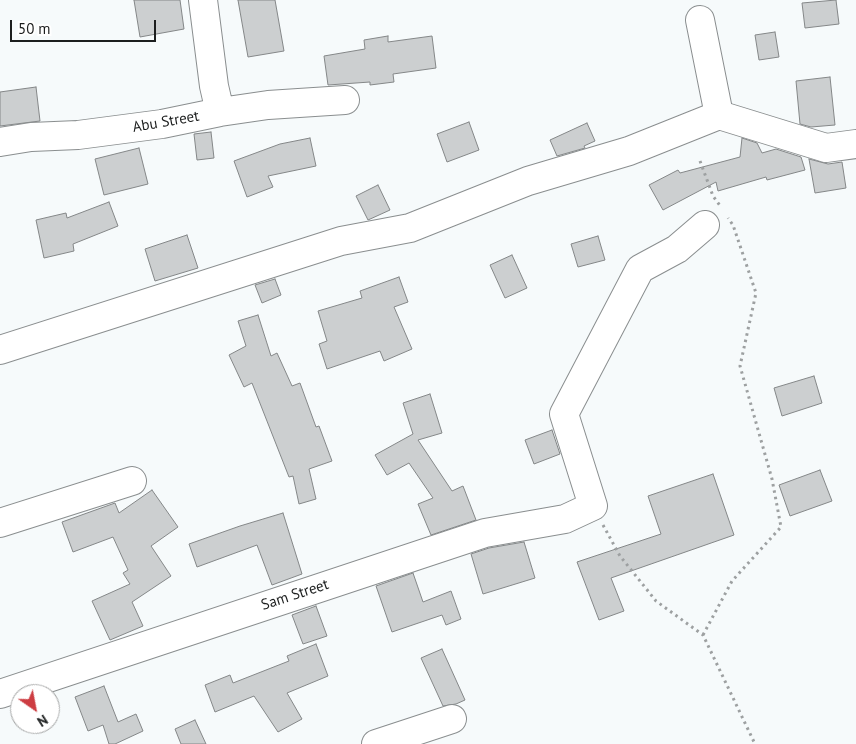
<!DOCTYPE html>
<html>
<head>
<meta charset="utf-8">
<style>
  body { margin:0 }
  #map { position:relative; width:856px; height:744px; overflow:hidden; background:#f6fafb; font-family:"PT Sans",sans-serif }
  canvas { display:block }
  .north { position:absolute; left:10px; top:684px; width:50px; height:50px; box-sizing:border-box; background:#fff; border:1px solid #a4a5a5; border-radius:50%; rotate:147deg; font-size:14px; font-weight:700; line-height:20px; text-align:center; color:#1c1e1e }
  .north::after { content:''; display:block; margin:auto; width:18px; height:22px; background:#cd3d42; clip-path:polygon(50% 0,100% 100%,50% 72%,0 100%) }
  .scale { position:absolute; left:10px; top:20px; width:146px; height:22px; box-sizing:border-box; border:2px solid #1c1e1e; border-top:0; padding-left:6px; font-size:15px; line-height:18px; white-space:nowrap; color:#1c1e1e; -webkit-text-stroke:4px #fff; paint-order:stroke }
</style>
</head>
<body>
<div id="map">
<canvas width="856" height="744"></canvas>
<div class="north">N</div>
<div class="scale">50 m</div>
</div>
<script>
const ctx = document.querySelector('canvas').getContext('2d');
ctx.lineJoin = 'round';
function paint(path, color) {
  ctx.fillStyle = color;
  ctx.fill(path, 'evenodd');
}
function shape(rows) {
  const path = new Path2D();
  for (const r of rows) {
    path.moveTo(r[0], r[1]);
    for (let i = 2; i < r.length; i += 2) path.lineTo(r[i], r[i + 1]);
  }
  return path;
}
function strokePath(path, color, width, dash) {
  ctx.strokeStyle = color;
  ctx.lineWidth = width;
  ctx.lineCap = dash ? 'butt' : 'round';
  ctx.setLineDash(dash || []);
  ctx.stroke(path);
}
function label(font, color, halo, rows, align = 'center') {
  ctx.font = font + ' "PT Sans",sans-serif';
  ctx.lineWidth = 4;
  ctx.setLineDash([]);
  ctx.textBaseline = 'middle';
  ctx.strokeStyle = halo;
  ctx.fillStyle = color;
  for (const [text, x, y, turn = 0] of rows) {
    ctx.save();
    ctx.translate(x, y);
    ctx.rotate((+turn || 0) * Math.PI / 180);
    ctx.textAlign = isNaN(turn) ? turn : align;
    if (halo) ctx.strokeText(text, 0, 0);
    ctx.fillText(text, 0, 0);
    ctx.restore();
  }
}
const building = shape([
  [134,0,180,0,184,29,140,37,134,0],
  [238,0,275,0,284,51,248,57,238,0],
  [836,0,839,24,805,28,802,3,836,0],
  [775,32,779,57,759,60,755,35,775,32],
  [388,36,388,42,432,36,436,68,393,74,394,82,370,85,370,82,328,85,324,56,365,49,364,40,388,36],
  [830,77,835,125,811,127,800,124,796,81,830,77],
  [36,87,40,121,0,126,0,92,36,87],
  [469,122,479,150,447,162,437,134,469,122],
  [587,123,595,141,584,146,585,148,557,156,550,140,587,123],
  [211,132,214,158,197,160,194,134,211,132],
  [310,138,316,166,268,176,273,187,247,197,234,161,280,144,310,138],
  [742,138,757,143,762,153,776,149,801,157,805,170,767,180,766,177,718,191,716,182,663,210,649,185,678,170,680,173,740,157,742,138],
  [139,148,148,184,104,195,95,159,139,148],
  [809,159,828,164,842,162,846,188,815,193,809,159],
  [378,185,390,210,368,220,356,196,378,185],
  [109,202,118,226,73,244,74,251,44,258,36,220,66,213,67,218,109,202],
  [187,235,198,268,155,281,145,249,187,235],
  [598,236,605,260,578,267,571,244,598,236],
  [512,255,527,288,505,298,490,265,512,255],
  [399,277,408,302,394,307,412,349,384,361,380,351,327,369,319,344,327,341,318,311,362,298,360,291,399,277],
  [275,279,281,295,262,303,255,285,275,279],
  [258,315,271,356,277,353,292,386,300,383,316,427,319,426,332,461,309,469,316,499,299,504,293,476,289,477,252,383,244,387,229,355,246,346,238,321,258,315],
  [814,376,822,403,782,416,774,388,814,376],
  [430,394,442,433,418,440,452,491,463,486,476,520,431,535,418,504,433,498,409,463,387,475,375,455,413,434,403,403,430,394],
  [552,430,560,454,534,464,525,440,552,430],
  [820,470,832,501,790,516,779,485,820,470],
  [713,474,734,535,611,578,624,611,599,620,577,562,661,534,648,496,713,474],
  [152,490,178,527,151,546,171,576,132,602,143,626,110,640,92,601,130,584,123,573,128,570,113,537,73,552,62,522,115,503,119,513,152,490],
  [283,513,302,574,272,585,257,545,197,567,189,544,240,526,283,513],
  [524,542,535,578,483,594,471,554,489,548,524,542],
  [413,573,423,602,451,591,461,619,446,625,442,615,392,632,376,586,413,573],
  [316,606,327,636,303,644,292,615,316,606],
  [316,644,328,676,287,693,302,719,278,732,254,696,215,712,205,685,230,675,233,683,289,661,287,656,316,644],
  [442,649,465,700,456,704,443,706,421,658,442,649],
  [104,686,118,722,136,714,143,731,115,744,109,744,103,725,88,731,75,697,104,686],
  [195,720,206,744,181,744,175,729,195,720]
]);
paint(building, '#cccfd0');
strokePath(building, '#848788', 1);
const minor = shape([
  [700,20,719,115,826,148,856,144],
  [220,112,268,105,345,100],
  [0,142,31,137,78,135,162,124,220,112,214,86,203,0],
  [0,350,341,241,410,228,528,181,629,151,719,115],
  [0,523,132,481],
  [0,694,485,533,565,519,593,506,564,414,640,269,677,249,705,225],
  [376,744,452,719]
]);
strokePath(minor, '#8a8e8f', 30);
strokePath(shape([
  [700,161,713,196,721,207],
  [603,525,620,556,656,601,703,635,755,744],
  [703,635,732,581,781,527,772,479,740,366,756,293,733,225,728,218]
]), '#9da0a1', 3, [2.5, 4]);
strokePath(minor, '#fff', 28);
label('15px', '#1c1e1e', '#fff', [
  ["Abu Street",166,122,-10],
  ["Sam Street",295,595,-18]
]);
</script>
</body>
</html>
